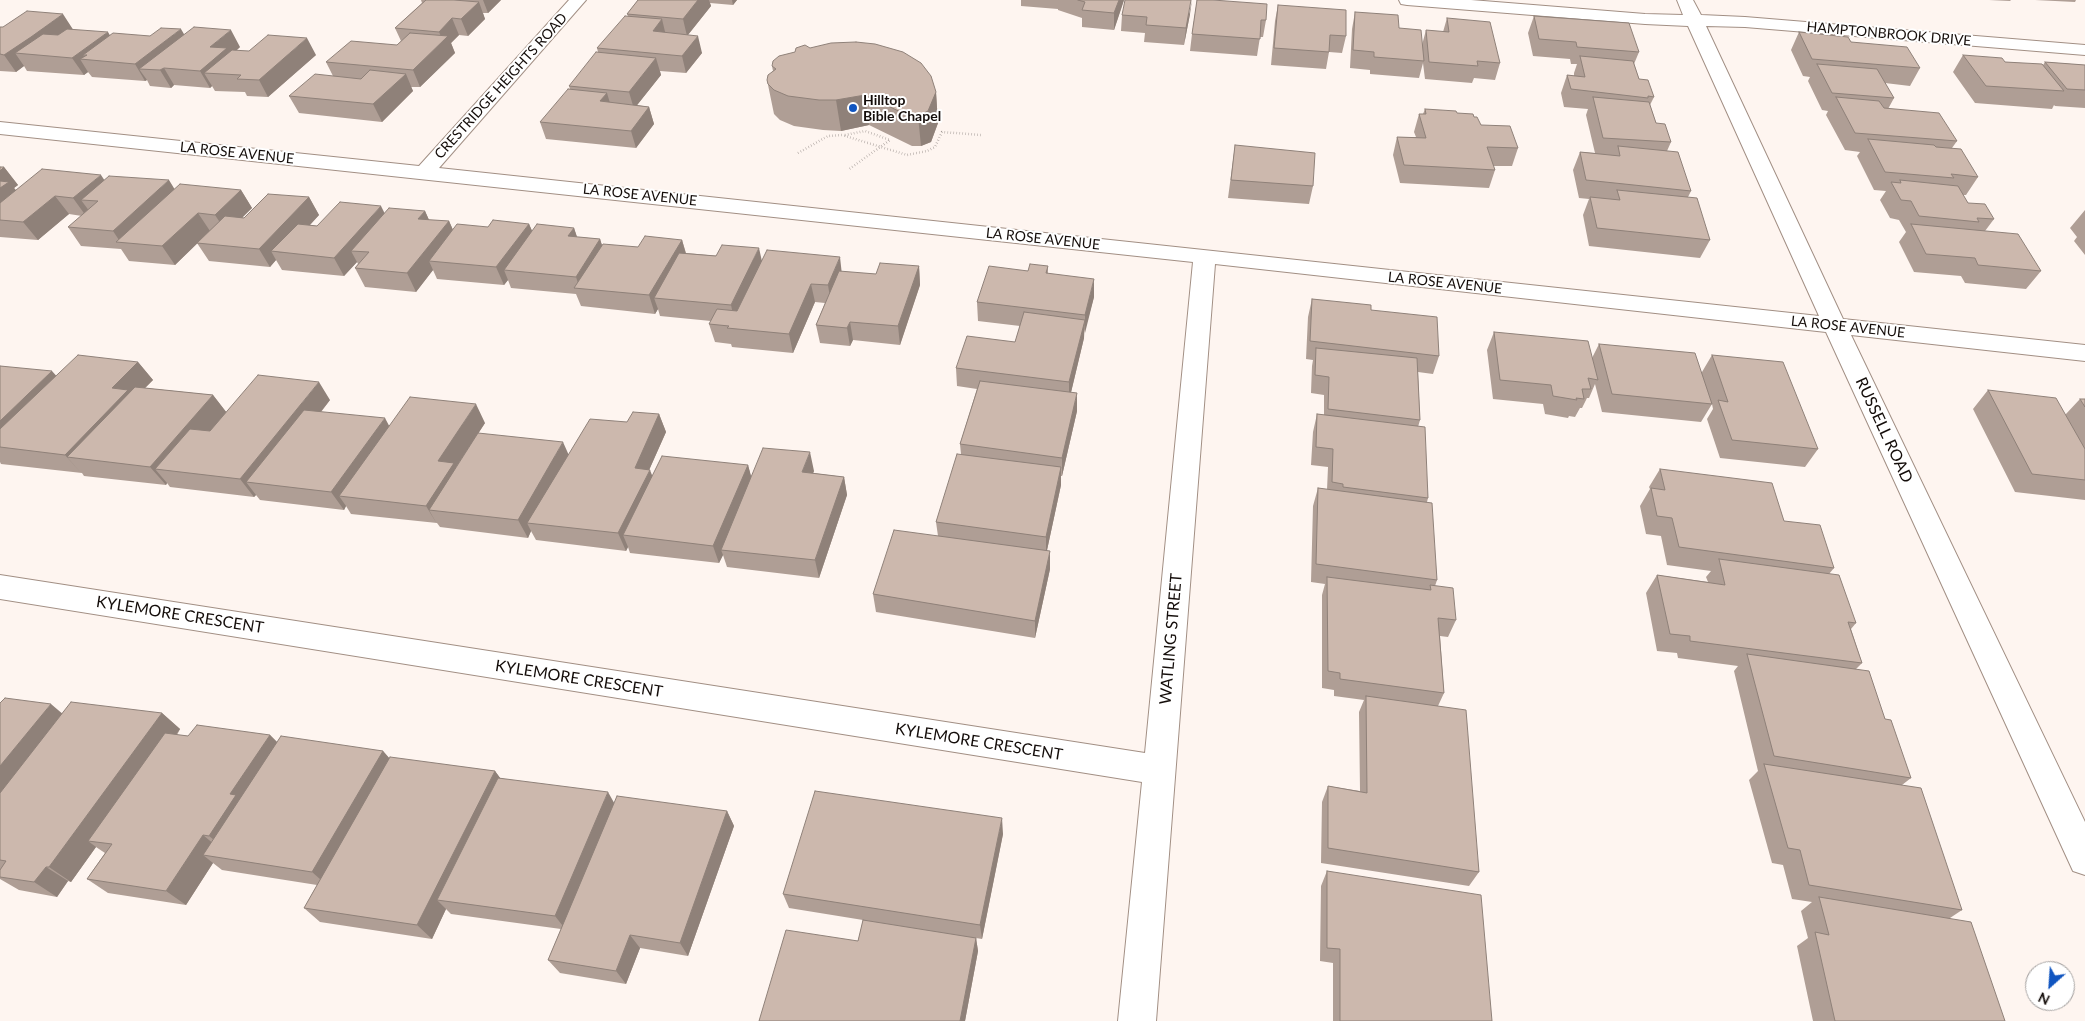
<!DOCTYPE html>
<html>
<head>
<meta charset="utf-8">
<style>
  body { margin:0 }
  #map { position:relative; width:2085px; height:1021px; overflow:hidden; background:#fef5f0; font-family:Lato,sans-serif }
  canvas { display:block }
  .north { position:absolute; left:2025px; top:961px; width:50px; height:50px; box-sizing:border-box; background:#fff; border:1px solid #a19e9d; border-radius:50%; rotate:206deg; font-size:14px; font-weight:700; line-height:20px; text-align:center; color:#140d0a }
  .north::after { content:''; display:block; margin:auto; width:18px; height:22px; background:#1055c0; clip-path:polygon(50% 0,100% 100%,50% 72%,0 100%) }
</style>
</head>
<body>
<div id="map">
<canvas width="2085" height="1021"></canvas>
<div class="north">N</div>
</div>
<script>
const ctx = document.querySelector('canvas').getContext('2d');
ctx.lineJoin = 'round';
function shape(rows) {
  const path = new Path2D();
  for (const r of rows) {
    path.moveTo(r[0], r[1]);
    for (let i = 2; i < r.length; i += 2) path.lineTo(r[i], r[i + 1]);
  }
  return path;
}
function strokePath(path, color, width, dash) {
  ctx.strokeStyle = color;
  ctx.lineWidth = width;
  ctx.lineCap = dash ? 'butt' : 'round';
  ctx.setLineDash(dash || []);
  ctx.stroke(path);
}
function paint(path, color) {
  ctx.fillStyle = color;
  ctx.fill(path, 'evenodd');
}
function label(font, color, halo, rows, align = 'center') {
  ctx.font = font + ' Lato,sans-serif';
  ctx.lineWidth = 4;
  ctx.setLineDash([]);
  ctx.textBaseline = 'middle';
  ctx.strokeStyle = halo;
  ctx.fillStyle = color;
  for (const [text, x, y, turn = 0] of rows) {
    ctx.save();
    ctx.translate(x, y);
    ctx.rotate((+turn || 0) * Math.PI / 180);
    ctx.textAlign = isNaN(turn) ? turn : align;
    if (halo) ctx.strokeText(text, 0, 0);
    ctx.fillText(text, 0, 0);
    ctx.restore();
  }
}
const minor = shape([
  [569,0,586,0,439,168,1819,316,1688,26,1645,24,1407,5,1401,4,1399,0,1471,0,1645,14,1683,15,1677,0,1693,0,1701,15,1745,17,2085,45,2085,55,1745,27,1706,26,1843,319,2085,345,2085,361,1851,335,2085,822,2085,875,2073,871,1826,332,1215,264,1156,1021,1118,1021,1142,782,0,599,0,575,1145,753,1193,262,0,134,0,122,419,166,569,0]
]);
strokePath(minor, '#a28f84', 2);
strokePath(shape([
  [845,135,865,131,890,140,848,170],
  [798,153,828,136,842,135,907,155,927,151,935,147,942,132,982,135]
]), '#9e9692', 2.5, [0.5, 2.5]);
paint(minor, '#fff');
paint(shape([
  [421,0,501,0,488,13,483,13,485,19,468,36,459,35,451,43,455,53,420,87,411,87,413,91,382,122,299,113,289,96,333,76,326,62,397,45,401,41,395,28,422,3],
  [638,0,737,0,733,5,710,3,711,6,688,35,702,53,686,73,660,71,661,75,637,105,649,107,654,124,636,148,546,139,540,122,570,89,569,86,598,52,597,48,628,16,627,14],
  [1021,0,1124,0,1114,30,1082,27,1082,18,1058,10,1058,9,1021,6],
  [1197,0,1266,20,1263,37,1260,37,1257,56,1190,51,1192,34],
  [1989,0,2011,0,2010,1],
  [2035,0,2076,0,2075,2],
  [1278,5,1346,36,1342,53,1329,52,1326,69,1271,65,1275,21],
  [1355,12,1399,28,1422,45,1426,30,1443,32,1447,18,1500,63,1495,80,1474,78,1472,83,1425,79,1423,63,1419,78,1370,74,1370,70,1350,68,1352,29],
  [1190,14,1184,45,1144,42,1145,33,1121,31,1122,15],
  [1534,16,1639,52,1634,64,1639,79,1654,97,1650,105,1656,123,1671,142,1667,151,1691,191,1688,197,1710,240,1700,258,1589,246,1583,215,1589,199,1579,198,1573,170,1580,152,1595,153,1586,115,1588,109,1564,107,1561,93,1567,75,1574,76,1574,73,1577,64,1571,64,1570,59,1533,56,1528,33],
  [0,27,73,30,110,36,150,36,184,35,240,47,236,51,316,55,268,97,247,96,245,92,215,91,212,86,210,88,174,85,171,88,150,86,147,80,145,81,92,77,88,72,84,75,27,71,24,66,16,72,0,71],
  [1799,32,1851,42,1920,68,1910,86,1885,83,1894,98,1888,109,1957,141,1952,148,1978,177,1966,195,1963,195,1968,203,1994,219,1985,231,2041,271,2026,289,1965,283,1961,276,1914,272,1899,242,1906,232,1899,220,1890,218,1880,200,1886,191,1874,190,1857,156,1860,152,1845,150,1826,115,1828,111,1822,110,1808,81,1810,77,1803,76,1791,50],
  [810,48,936,92,938,123,931,142,921,146,912,146,869,125,841,131,823,130,794,126,780,120,774,114,767,80,773,71,772,66],
  [1963,55,2005,62,2043,65,2045,62,2085,65,2085,108,2055,106,2054,105,2052,109,1975,103,1953,72],
  [1425,109,1457,113,1474,117,1481,125,1518,148,1512,166,1493,166,1495,170,1489,188,1400,183,1393,155,1397,137,1416,137,1414,132,1419,114,1423,114],
  [1235,145,1313,186,1309,204,1228,198],
  [0,167,4,167,18,185,14,188,16,190,104,180,175,189,241,190,252,208,242,217,244,218,309,197,319,215,310,225,317,226,385,213,425,211,429,220,449,221,453,230,529,224,532,231,574,228,577,237,600,239,602,246,638,247,682,240,686,253,762,260,842,272,876,274,919,266,920,285,900,345,853,340,850,346,820,343,816,325,825,303,815,302,793,353,732,347,731,344,715,342,709,324,711,321,660,316,658,309,655,314,581,306,576,294,511,288,508,280,504,285,437,279,433,270,416,292,365,287,355,268,358,264,357,262,344,276,282,270,276,260,270,267,209,261,197,243,210,231,175,265,129,261,121,249,81,246,68,227,82,216,69,214,38,240,0,237],
  [2085,210,2085,255,2074,241,2077,237,2070,228],
  [1048,266,1048,274,1094,297,1084,333,1084,338,1071,392,1077,411,1062,476,1061,476,1061,485,1047,550,1050,569,1035,638,876,612,873,594,938,536,936,522,961,454,960,444,977,389,957,386,956,368,1015,342,1020,326,978,321,977,302,1028,271],
  [1312,299,1371,310,1439,356,1433,374,1418,372,1420,420,1418,427,1428,498,1427,502,1437,580,1435,586,1456,620,1448,637,1440,636,1444,693,1438,706,1479,872,1469,886,1321,863,1322,802,1328,786,1360,791,1359,712,1364,700,1334,696,1334,690,1322,688,1322,595,1325,584,1311,582,1313,506,1318,488,1327,490,1328,467,1311,465,1313,432,1317,414,1324,415,1324,395,1311,393,1312,366,1313,360,1306,359,1308,317],
  [1494,332,1592,358,1599,344,1702,372,1712,355,1818,449,1805,467,1720,458,1707,419,1713,409,1712,404,1701,422,1602,412,1595,384,1589,398,1587,398,1582,408,1580,408,1575,417,1569,416,1568,418,1545,414,1543,404,1493,399,1487,350],
  [138,362,153,380,145,388,213,395,226,412,330,400,321,412,389,426,485,423,456,468,568,455,627,422,659,414,666,432,649,470,652,476,748,465,751,477,814,471,813,473,844,477,847,495,819,578,727,567,723,555,719,563,630,553,628,547,626,551,536,540,531,531,528,538,440,527,437,523,351,514,346,506,344,510,260,500,256,495,254,497,170,487,167,483,166,485,84,476,82,473,1,464,0,462,0,366,56,376],
  [1988,390,2065,415,2080,399,2085,399,2085,500,2015,492,1973,409],
  [1660,469,1784,521,1834,568,1829,574,1856,623,1851,629,1862,663,1856,669,1885,719,1911,778,1902,785,1962,910,1950,918,2005,1021,1813,1021,1797,946,1808,938,1801,911,1812,902,1792,899,1783,865,1772,863,1749,780,1758,771,1734,671,1738,666,1678,658,1677,653,1657,651,1646,593,1657,575,1708,582,1706,577,1711,571,1667,565,1661,536,1646,534,1640,506,1650,489,1649,487],
  [0,703,62,713,162,713,180,729,177,735,188,736,270,735,277,742,383,751,389,758,495,771,500,778,614,803,727,811,734,826,688,956,640,948,626,984,560,973,548,960,561,929,451,914,446,909,432,939,320,922,304,908,317,885,222,870,213,863,186,905,108,893,87,879,105,853,96,847,71,882,68,881,57,897,19,890,0,879],
  [1003,834,982,939,976,938,978,951,965,1021,759,1021,858,941,863,920,789,908,783,894],
  [1327,871,1492,1021,1333,1021,1333,963,1320,961,1321,886]
]), '#af9e95');
paint(shape([
  [483,0,501,0,488,13],
  [698,0,709,0,711,6,687,36,683,19],
  [732,0,737,0,733,5],
  [1119,0,1124,0,1114,30,1114,13],
  [1192,0,1190,14,1184,45,1186,28],
  [479,2,485,19,468,36,461,19],
  [63,14,74,31,15,53,24,66,16,72,4,55],
  [452,18,459,35,451,43,455,53,420,87,413,70,443,41,439,32],
  [662,19,666,36,653,31],
  [181,29,191,46,139,69,147,80,145,81,135,64],
  [231,30,240,47,231,55,204,73,212,86,210,88,200,71,210,47],
  [108,32,118,49,87,55,83,55,87,60,80,59,88,72,84,75,72,58],
  [698,36,702,53,686,73,682,56],
  [307,38,316,55,268,97,259,80],
  [656,58,661,75,634,109,629,92],
  [164,68,174,85,171,88,160,70],
  [406,74,413,91,382,122,373,104],
  [936,92,938,123,931,142,921,146,918,116],
  [607,93,612,110,600,101],
  [865,95,869,125,841,131,836,100],
  [649,107,654,124,636,148,631,131],
  [4,167,18,185,14,188,23,200,0,217,0,171],
  [101,175,113,193,81,200,90,212,86,216,73,198],
  [169,180,180,198,121,243,113,231],
  [241,190,252,208,227,233,215,215],
  [55,196,69,214,38,240,23,222],
  [309,197,319,215,284,253,271,251,276,260,270,267,259,249],
  [381,206,390,224,351,251,357,262,344,276,334,258],
  [425,211,433,229,418,219],
  [198,213,210,231,175,265,162,246],
  [449,221,457,239,429,261,433,270,416,292,407,273],
  [529,224,537,242,504,270,508,280,504,285,496,267],
  [574,228,580,246,568,236],
  [600,239,606,257,580,289,576,277],
  [682,240,687,258,654,298,658,309,655,314,649,295],
  [759,248,763,266,735,323,731,305],
  [840,257,842,275,831,304,828,285],
  [919,266,920,285,900,345,898,326],
  [1094,279,1094,297,1085,333,1085,315],
  [811,284,815,302,793,353,789,334],
  [1085,320,1084,338,1069,401,1069,382],
  [850,322,853,340,850,346,847,328],
  [138,362,153,380,135,398,67,457,81,473,65,455,112,388],
  [52,371,68,389,0,447,0,421],
  [319,382,330,400,264,484,246,482,256,495,254,497,240,479],
  [1077,393,1077,411,1062,476,1062,458],
  [213,395,227,413,177,471,155,469,167,483,166,485,150,467],
  [476,404,485,423,456,467,464,481,429,510,437,524,426,506,438,461],
  [659,414,666,432,642,486,650,470,657,488,623,535,628,547,626,551,618,533,635,468],
  [385,418,395,437,339,496,346,506,344,510,331,492],
  [563,442,571,460,527,523,531,531,528,538,518,520],
  [810,452,814,471,806,490,802,472],
  [748,465,753,483,721,550,723,555,719,563,713,546],
  [1061,467,1061,485,1046,555,1046,537],
  [844,477,847,495,819,578,815,560],
  [1050,551,1050,569,1035,638,1035,621],
  [51,704,71,721,0,809,0,766],
  [162,713,180,729,100,842,88,841,96,847,71,882,49,867],
  [270,735,286,751,228,851,209,836,230,794],
  [383,751,397,767,329,887,312,872],
  [495,771,506,786,437,900,446,909,432,939,417,925],
  [608,792,617,808,566,930,555,916],
  [727,811,734,826,688,956,680,943],
  [1002,818,1003,834,982,939,980,925],
  [203,835,221,850,203,855,213,863,186,905,166,891],
  [46,867,68,881,57,897,34,882],
  [630,935,640,948,626,984,616,971],
  [976,938,978,951,965,1021,960,1021]
]), '#8f8179');
const building = shape([
  [426,0,454,0,479,2,461,19,452,18,439,32,395,28,426,0],
  [638,0,698,0,683,19,627,14,638,0],
  [1078,0,1119,0,1114,13,1082,10,1085,2,1078,0],
  [1125,0,1191,0,1186,28,1146,25,1147,17,1122,15,1125,0],
  [1197,0,1213,0,1267,4,1266,20,1261,20,1260,39,1192,34,1197,0],
  [1278,5,1346,10,1346,36,1330,35,1329,52,1274,48,1278,5],
  [27,11,63,14,31,37,4,55,0,54,0,27,3,27,27,11],
  [1355,12,1398,15,1399,28,1421,30,1424,61,1374,57,1374,52,1353,50,1355,12],
  [625,16,662,19,653,31,698,36,682,56,597,48,625,16],
  [1534,16,1629,23,1639,52,1577,47,1576,42,1539,39,1534,16],
  [1447,18,1490,22,1500,63,1477,61,1478,66,1429,62,1426,30,1449,32,1447,18],
  [194,27,231,30,210,47,227,48,200,71,164,68,160,70,139,69,194,27],
  [161,28,181,29,135,64,80,59,87,55,83,55,113,33,150,36,161,28],
  [67,29,108,32,72,58,15,53,43,34,58,35,67,29],
  [1799,32,1848,37,1851,42,1907,47,1920,68,1812,59,1799,32],
  [410,33,448,36,413,70,326,62,351,41,397,45,410,33],
  [268,35,307,38,259,80,237,79,241,75,204,73,232,50,249,51,268,35],
  [856,42,875,44,903,52,921,63,931,76,936,92,928,111,918,116,909,116,865,95,836,100,819,100,788,96,774,90,768,84,767,80,768,75,776,69,772,66,773,61,779,56,795,52,796,48,805,45,810,48,831,43,856,42],
  [596,52,656,58,629,92,569,86,596,52],
  [1963,55,2002,58,2005,62,2042,64,2064,91,1986,86,1963,55],
  [1580,56,1633,61,1639,79,1648,80,1654,97,1648,96,1648,98,1571,89,1567,75,1585,77,1580,56],
  [2045,62,2085,65,2085,90,2067,89,2045,62],
  [1817,64,1877,69,1894,98,1832,93,1817,64],
  [370,70,406,74,373,104,289,96,315,74,361,79,370,70],
  [568,89,607,93,600,101,649,107,631,131,540,122,568,89],
  [1593,97,1649,102,1656,123,1665,124,1671,142,1603,138,1593,97],
  [1836,97,1879,101,1884,108,1939,113,1957,141,1855,133,1836,97],
  [1425,109,1456,111,1457,113,1473,114,1474,117,1477,117,1481,125,1510,126,1518,148,1487,147,1495,170,1404,165,1397,137,1426,138,1419,114,1426,114,1425,109],
  [1868,139,1934,145,1936,147,1961,149,1978,177,1951,174,1954,178,1885,172,1868,139],
  [1235,145,1315,153,1313,186,1231,180,1235,145],
  [1618,146,1678,152,1691,191,1586,180,1580,152,1620,156,1618,146],
  [0,167,4,167,0,171,0,167],
  [42,169,101,175,73,198,55,196,23,222,0,220,0,203,42,169],
  [109,176,169,180,113,231,68,227,98,201,81,200,109,176],
  [1900,180,1958,186,1968,203,1985,204,1994,219,1977,218,1979,222,1919,216,1911,201,1901,200,1891,182,1901,183,1900,180],
  [0,181,9,182,0,188,0,181],
  [180,184,241,190,215,215,198,213,162,246,116,242,180,184],
  [1617,190,1697,198,1710,240,1597,228,1590,197,1620,200,1617,190],
  [268,194,309,197,259,249,197,243,225,216,244,218,268,194],
  [340,202,381,206,334,258,271,251,298,224,317,226,340,202],
  [389,208,425,211,418,219,449,221,407,273,355,268,369,252,351,251,389,208],
  [493,220,529,224,496,267,429,261,457,224,488,227,493,220],
  [537,224,574,228,568,236,600,239,576,277,504,270,537,224],
  [1911,224,2018,234,2041,271,1978,265,1975,258,1926,254,1911,224],
  [645,236,682,240,649,295,574,288,603,244,638,247,645,236],
  [722,245,759,248,731,305,654,298,679,253,716,256,722,245],
  [767,250,840,257,828,285,811,284,789,334,727,328,729,326,709,324,717,309,737,311,767,250],
  [880,263,919,266,898,326,850,322,847,328,816,325,839,271,876,274,880,263],
  [1030,264,1048,266,1046,273,1094,279,1085,315,977,302,989,266,1028,271,1030,264],
  [1312,299,1371,305,1371,310,1437,317,1439,356,1310,341,1312,299],
  [1024,312,1085,320,1069,382,956,368,967,336,1015,342,1024,312],
  [1494,332,1588,341,1598,380,1588,378,1591,389,1582,389,1584,399,1576,398,1577,400,1553,396,1551,385,1500,380,1494,332],
  [1599,344,1695,353,1712,404,1612,394,1599,344],
  [1316,348,1417,358,1420,420,1328,409,1329,377,1315,375,1316,348],
  [78,355,138,362,112,388,128,390,65,455,0,447,0,429,78,355],
  [1712,355,1783,362,1818,449,1732,440,1718,400,1728,402,1712,355],
  [0,366,52,371,0,421,0,366],
  [258,375,319,382,240,479,155,469,190,429,210,431,258,375],
  [980,381,1077,393,1062,458,960,444,980,381],
  [135,387,213,395,150,467,67,457,135,387],
  [1988,390,2056,398,2085,449,2085,480,2032,474,1988,390],
  [410,397,476,404,438,461,454,463,426,506,339,496,410,397],
  [2080,399,2085,399,2085,407,2080,399],
  [304,410,385,418,331,492,246,482,304,410],
  [633,412,659,414,635,468,650,470,618,533,527,523,590,419,627,422,633,412],
  [1317,414,1425,427,1428,498,1343,487,1343,484,1332,482,1333,449,1316,447,1317,414],
  [478,433,563,442,518,520,429,510,478,433],
  [763,448,810,452,802,472,844,477,815,560,721,550,763,448],
  [957,454,1061,467,1046,537,936,522,957,454],
  [662,456,748,465,713,546,623,535,662,456],
  [1660,469,1772,483,1784,521,1820,525,1834,568,1679,547,1672,518,1657,516,1651,488,1665,490,1660,469],
  [1318,488,1432,503,1437,580,1316,564,1318,488],
  [894,530,1050,551,1035,621,873,594,894,530],
  [1719,559,1839,575,1856,623,1848,622,1862,663,1690,641,1690,636,1670,634,1657,575,1725,585,1719,559],
  [1327,577,1431,590,1430,585,1453,588,1456,620,1438,618,1444,693,1340,679,1340,673,1328,671,1327,577],
  [1747,654,1869,671,1885,719,1891,720,1911,778,1774,756,1747,654],
  [1366,696,1466,710,1479,872,1328,848,1328,786,1367,793,1366,696],
  [5,698,51,704,0,766,0,703,5,698],
  [71,702,162,713,49,867,46,867,34,882,0,877,0,870,6,861,0,860,0,793,71,702],
  [197,725,270,735,230,794,236,795,209,836,203,835,166,891,87,879,112,844,88,841,165,733,188,736,197,725],
  [281,736,383,751,312,872,203,855,281,736],
  [390,757,495,771,417,925,304,908,390,757],
  [1764,764,1921,788,1962,910,1809,885,1800,850,1788,848,1764,764],
  [498,778,608,792,555,916,437,900,498,778],
  [815,791,1002,818,980,925,783,894,815,791],
  [617,796,727,811,680,943,630,935,616,971,548,960,617,796],
  [1327,871,1481,895,1492,1021,1340,1021,1340,949,1327,948,1327,871],
  [1819,897,1971,922,2005,1021,1835,1021,1815,932,1829,935,1819,897],
  [863,920,976,938,960,1021,759,1021,786,930,858,941,863,920]
]);
paint(building, '#ccb8ad');
strokePath(building, '#8f8179', 1);
for (const [x, y, r, color] of [
  [853,108,5,"#1055c0"]
]) {
  const dot = new Path2D();
  dot.arc(x, y, r, 0, 2 * Math.PI);
  ctx.fillStyle = color;
  ctx.fill(dot);
  strokePath(dot, '#fff', 2);
}
label('14px', '#140d0a', '#fff', [
  ["HAMPTONBROOK DRIVE",1889,34,5],
  ["CRESTRIDGE HEIGHTS ROAD",501,86,-48],
  ["LA ROSE AVENUE",237,153,6],
  ["LA ROSE AVENUE",640,195,6],
  ["LA ROSE AVENUE",1043,239,6],
  ["LA ROSE AVENUE",1445,283,6],
  ["LA ROSE AVENUE",1848,327,6]
]);
label('bold 14px', '#140d0a', '#fff', [
  ["Hilltop",863,100],
  ["Bible Chapel",863,116]
], 'left');
label('16px', '#140d0a', '#fff', [
  ["RUSSELL ROAD",1884,430,65],
  ["KYLEMORE CRESCENT",180,615,9],
  ["WATLING STREET",1171,639,-85],
  ["KYLEMORE CRESCENT",579,679,9],
  ["KYLEMORE CRESCENT",979,742,9]
]);
</script>
</body>
</html>
